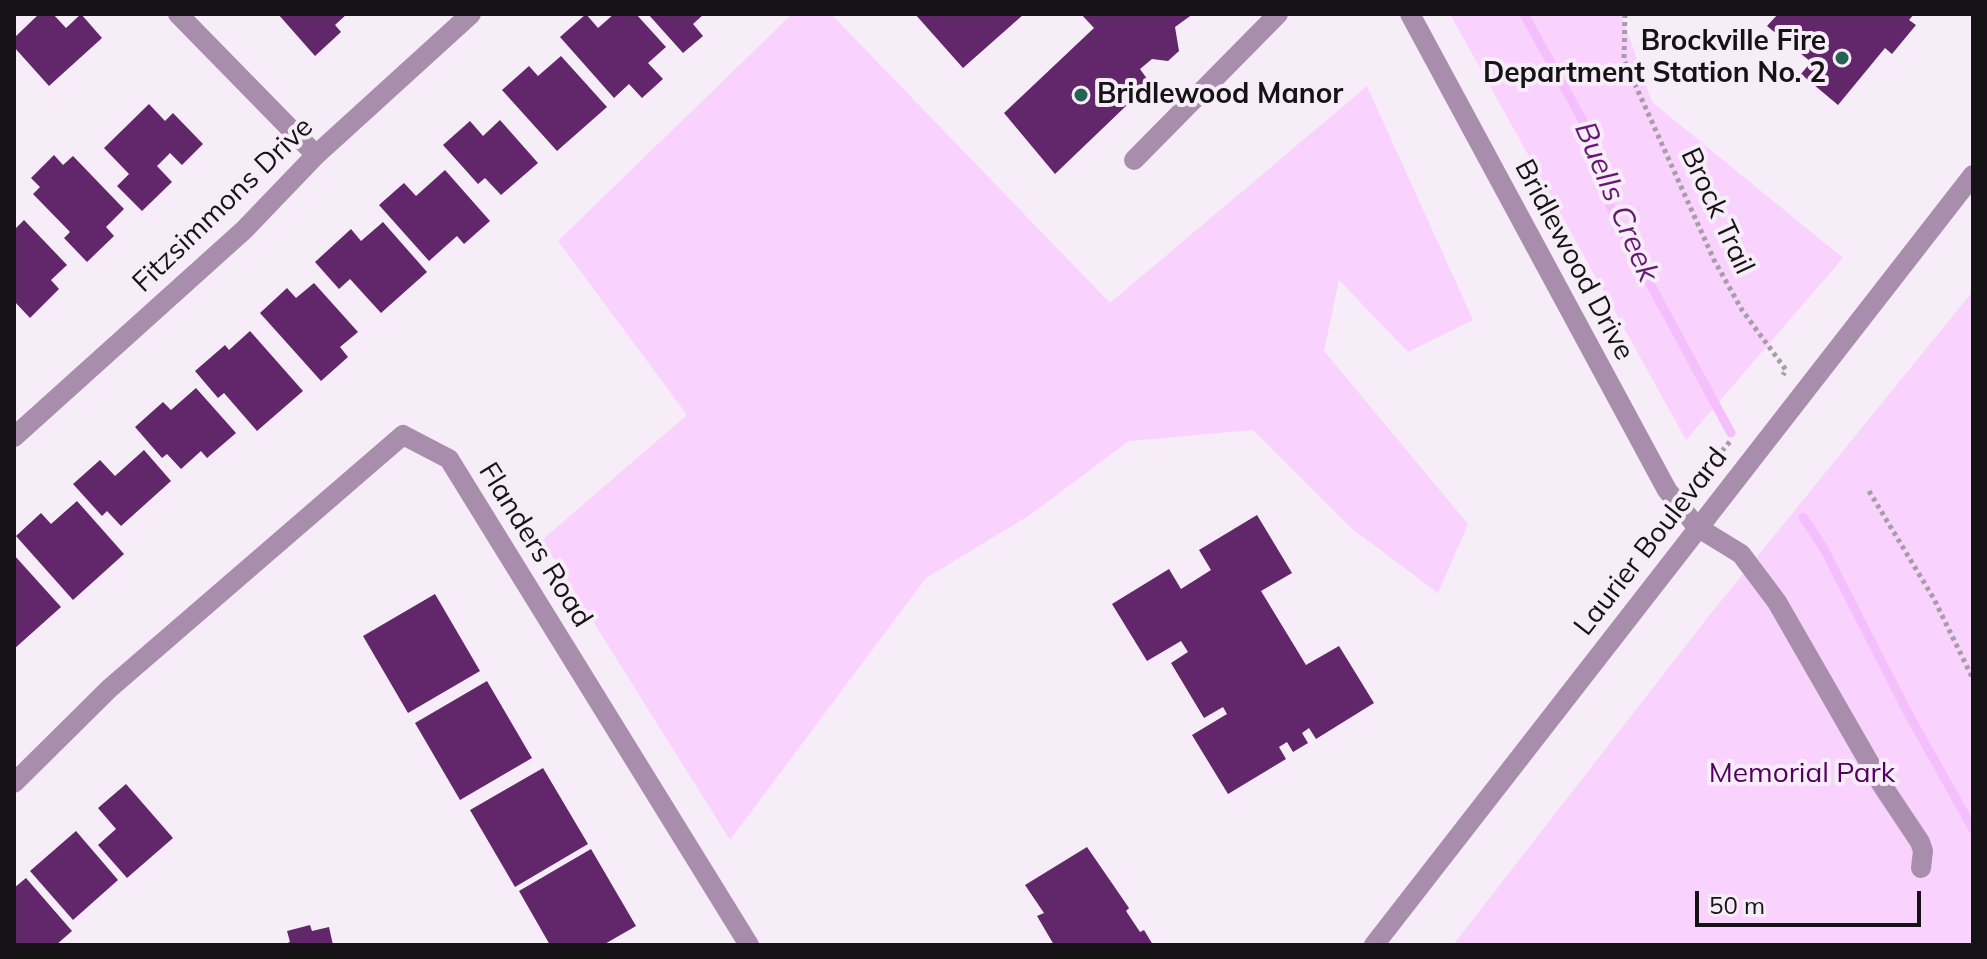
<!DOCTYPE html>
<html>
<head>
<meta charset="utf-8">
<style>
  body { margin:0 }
  #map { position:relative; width:1987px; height:959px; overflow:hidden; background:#f7edf8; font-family:Mulish,sans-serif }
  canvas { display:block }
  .frame { position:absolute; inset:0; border:16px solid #161316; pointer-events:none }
  .scale { position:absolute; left:1695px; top:891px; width:226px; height:36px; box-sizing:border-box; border:4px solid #161316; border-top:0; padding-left:10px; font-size:24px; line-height:28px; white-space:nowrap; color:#161316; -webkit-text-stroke:6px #f7edf8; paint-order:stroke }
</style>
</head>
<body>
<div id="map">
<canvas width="1987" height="959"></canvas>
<div class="frame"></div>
<div class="scale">50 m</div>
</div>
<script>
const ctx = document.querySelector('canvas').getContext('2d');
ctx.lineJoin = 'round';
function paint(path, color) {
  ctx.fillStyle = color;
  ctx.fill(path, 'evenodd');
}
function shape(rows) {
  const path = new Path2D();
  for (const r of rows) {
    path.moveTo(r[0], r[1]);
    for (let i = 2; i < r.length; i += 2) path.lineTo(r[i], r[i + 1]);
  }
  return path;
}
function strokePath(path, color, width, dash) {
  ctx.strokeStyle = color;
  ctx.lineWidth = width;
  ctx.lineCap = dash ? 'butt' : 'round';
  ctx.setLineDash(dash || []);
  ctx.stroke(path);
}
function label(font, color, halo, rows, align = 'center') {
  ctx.font = font + ' Mulish,sans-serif';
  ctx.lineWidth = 8;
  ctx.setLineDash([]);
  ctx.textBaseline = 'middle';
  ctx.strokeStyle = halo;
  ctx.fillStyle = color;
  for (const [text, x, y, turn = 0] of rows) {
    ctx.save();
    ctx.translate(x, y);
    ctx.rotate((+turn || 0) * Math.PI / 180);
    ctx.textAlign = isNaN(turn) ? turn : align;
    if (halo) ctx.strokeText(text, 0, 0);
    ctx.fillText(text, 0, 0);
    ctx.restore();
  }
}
paint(shape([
  [792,14,831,14,1110,303,1367,86,1473,320,1408,352,1339,280,1324,351,1468,524,1438,593,1351,528,1253,430,1129,441,1030,515,926,578,730,840,542,540,687,415,558,241],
  [1450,14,1621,14,1652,102,1843,258,1686,440],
  [1973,291,1973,945,1453,945,1708,617]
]), '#f9d3fe');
strokePath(shape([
  [1524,14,1584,123,1611,208,1624,236,1731,433],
  [1803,517,1823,547,1909,715,1973,829]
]), '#f5bffd', 9);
paint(shape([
  [39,14,53,14,66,28,81,14,102,38,49,86,14,47,14,38],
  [278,14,347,14,335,25,341,32,315,56],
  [586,14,598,28,614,14,636,14,666,47,648,63,663,79,642,98,629,84,614,98,560,37],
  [648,14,704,14,693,24,703,36,683,53],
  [915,14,1024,14,963,68],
  [1081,14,1193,14,1175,27,1179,51,1168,61,1152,59,1140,69,1150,83,1055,174,1004,113,1094,28],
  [1778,14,1914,14,1909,20,1916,25,1892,54,1885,48,1838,105,1801,74,1811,62,1767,26],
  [561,56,607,107,557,151,502,90,529,66,538,76],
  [149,104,165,121,173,113,203,144,182,165,170,153,157,166,172,182,142,211,117,186,129,174,104,148],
  [500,120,538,163,501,195,485,178,478,184,443,145,470,121,483,136],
  [54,155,63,165,73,156,124,209,106,227,114,236,87,262,64,238,70,232,33,194,40,187,31,178],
  [445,170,490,221,464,244,457,236,429,261,379,205,404,183,416,196],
  [24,220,67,265,51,280,59,289,30,318,14,301,14,230],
  [383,222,427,272,381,313,350,279,339,289,315,262,351,229,361,241],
  [314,283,358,332,340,347,348,357,321,381,260,313,287,288,296,298],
  [250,331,303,391,257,431,224,393,218,398,195,371,225,345,229,350],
  [196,388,236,433,207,458,201,451,181,469,167,454,162,458,135,427,163,402,171,410],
  [144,450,171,481,121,526,107,511,102,516,73,484,100,460,115,476],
  [77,501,124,554,73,600,16,536,41,513,51,524],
  [1257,515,1292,573,1261,591,1306,665,1339,646,1374,703,1316,739,1309,728,1302,733,1308,743,1293,752,1287,742,1279,747,1286,759,1228,794,1192,735,1227,714,1223,707,1204,718,1171,663,1188,652,1181,641,1147,661,1112,604,1169,569,1181,589,1211,570,1199,550],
  [14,555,61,607,14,649],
  [435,594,480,671,408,713,363,636],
  [487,681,532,758,460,800,415,723],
  [543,768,588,844,515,887,470,810],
  [126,784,173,838,127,878,98,845,116,829,98,808],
  [76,831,118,880,73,920,30,871],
  [1087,847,1129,908,1126,911,1140,932,1144,930,1153,945,1054,945,1037,916,1044,913,1025,885],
  [591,849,636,926,603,945,550,945,519,891],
  [26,878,72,931,56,945,14,945,14,888],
  [310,925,312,931,329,927,333,945,282,945,290,942,287,931]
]), '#62266a');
strokePath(shape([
  [1625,14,1624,60,1634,82,1714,260,1742,310,1786,370,1783,375],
  [1722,451,1732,439],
  [1869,491,1934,599,1973,679]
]), '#a59ea6', 5, [4, 4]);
strokePath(shape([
  [178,14,316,155],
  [1410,14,1667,490,1697,527,1741,554,1777,602,1882,785,1920,842,1923,851,1921,868],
  [1134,160,1278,14],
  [14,437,244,230,316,155,471,14],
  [14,783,110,688,403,435,449,459,749,945],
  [1374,945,1973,175]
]), '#a98dad', 20);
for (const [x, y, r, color] of [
  [1842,58,8,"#226352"],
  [1081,95,8,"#226352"]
]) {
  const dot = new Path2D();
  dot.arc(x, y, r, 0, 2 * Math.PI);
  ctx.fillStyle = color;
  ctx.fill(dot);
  strokePath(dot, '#f7edf8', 3);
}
label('bold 28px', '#161316', '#f7edf8', [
  ["Brockville Fire",1826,42],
  ["Department Station No. 2",1826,74],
  ["Bridlewood Manor",1097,95,"left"]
], 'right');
label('28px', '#161316', '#f7edf8', [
  ["Fitzsimmons Drive",223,205,-44],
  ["Brock Trail",1717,211,65],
  ["Bridlewood Drive",1574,260,62],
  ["Laurier Boulevard",1651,542,-52],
  ["Flanders Road",535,545,58]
]);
label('28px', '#550061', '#f7edf8', [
  ["Memorial Park",1802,774]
]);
label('italic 30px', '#671873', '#f7edf8', [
  ["Buells Creek",1616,202,67]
]);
</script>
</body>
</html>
